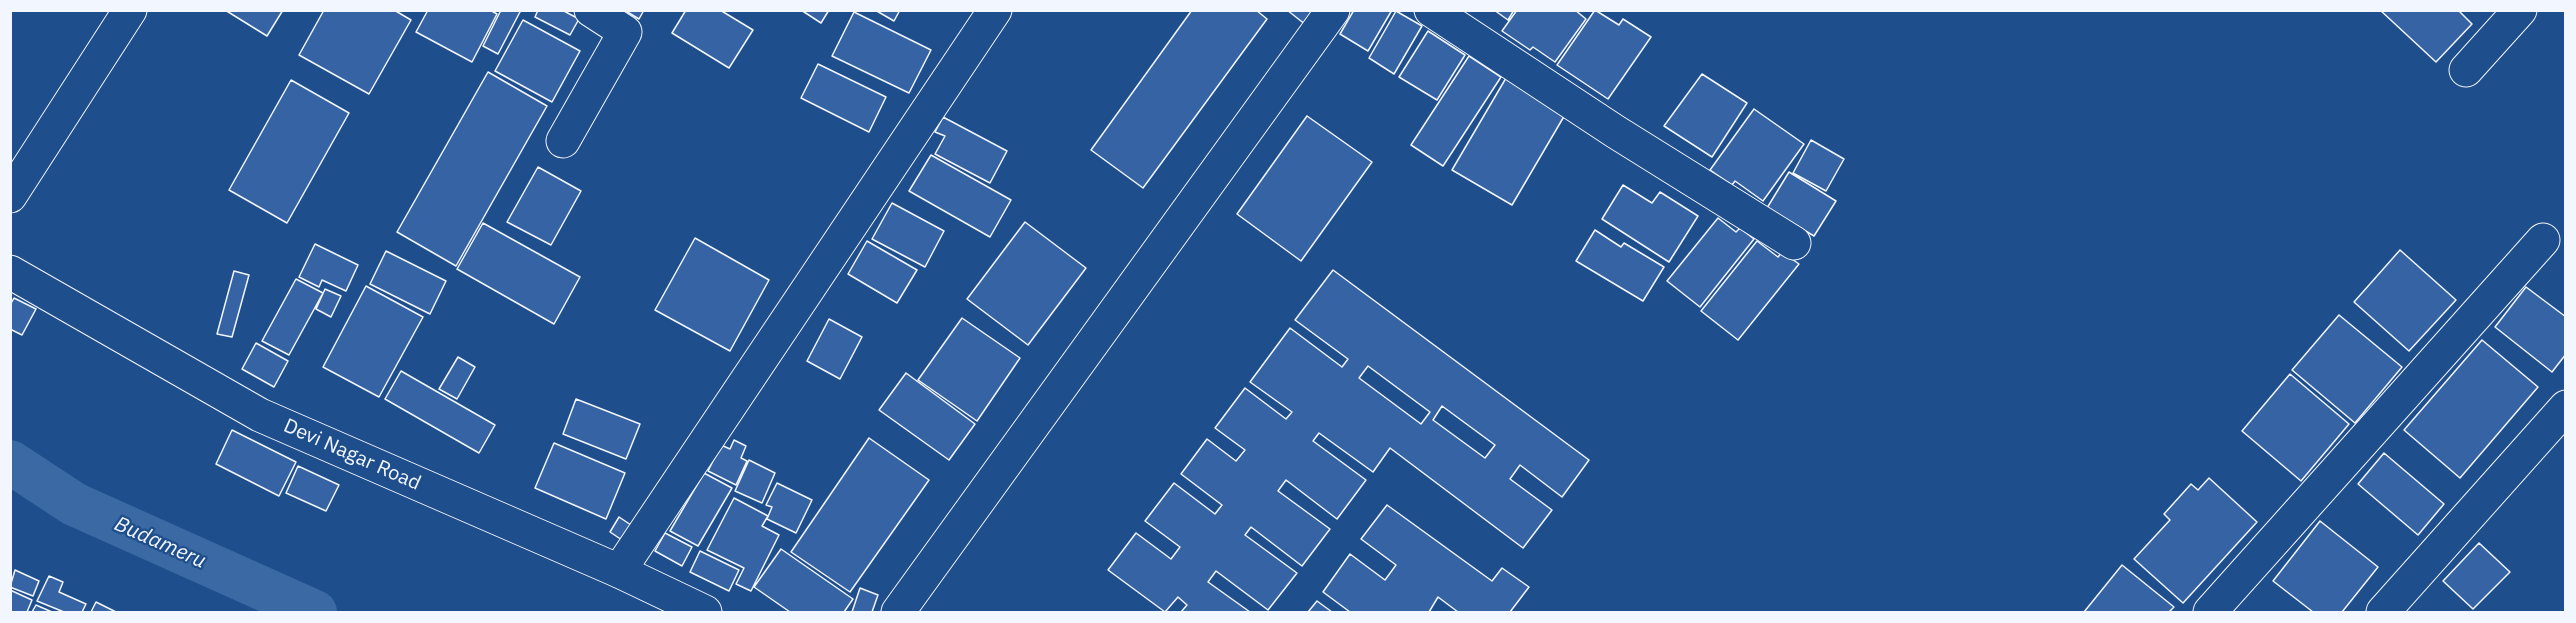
<!DOCTYPE html>
<html>
<head>
<meta charset="utf-8">
<style>
  body { margin:0 }
  #map { position:relative; width:2576px; height:623px; overflow:hidden; background:#1f4e8c; font-family:"IBM Plex Sans",sans-serif }
  canvas { display:block }
  .frame { position:absolute; inset:0; border:12px solid #f2f6ff; pointer-events:none }
</style>
</head>
<body>
<div id="map">
<canvas width="2576" height="623"></canvas>
<div class="frame"></div>
</div>
<script>
const ctx = document.querySelector('canvas').getContext('2d');
ctx.lineJoin = 'round';
function shape(rows) {
  const path = new Path2D();
  for (const r of rows) {
    path.moveTo(r[0], r[1]);
    for (let i = 2; i < r.length; i += 2) path.lineTo(r[i], r[i + 1]);
  }
  return path;
}
function strokePath(path, color, width, dash) {
  ctx.strokeStyle = color;
  ctx.lineWidth = width;
  ctx.lineCap = dash ? 'butt' : 'round';
  ctx.setLineDash(dash || []);
  ctx.stroke(path);
}
function paint(path, color) {
  ctx.fillStyle = color;
  ctx.fill(path, 'evenodd');
}
function label(font, color, halo, rows, align = 'center') {
  ctx.font = font + ' "IBM Plex Sans",sans-serif';
  ctx.lineWidth = 4.5;
  ctx.setLineDash([]);
  ctx.textBaseline = 'middle';
  ctx.strokeStyle = halo;
  ctx.fillStyle = color;
  for (const [text, x, y, turn = 0] of rows) {
    ctx.save();
    ctx.translate(x, y);
    ctx.rotate((+turn || 0) * Math.PI / 180);
    ctx.textAlign = isNaN(turn) ? turn : align;
    if (halo) ctx.strokeText(text, 0, 0);
    ctx.fillText(text, 0, 0);
    ctx.restore();
  }
}
strokePath(shape([
  [10,462,74,504,315,612]
]), '#3b69a3', 44);
const building = shape([
  [225,10,283,10,267,36,225,10],
  [324,10,394,10,411,20,369,94,299,55,324,10],
  [428,10,490,10,497,14,472,62,416,32,428,10],
  [521,10,498,54,483,46,501,10,521,10],
  [538,10,562,10,579,19,570,35,535,17,538,10],
  [624,10,644,10,639,19,624,10],
  [686,10,720,10,753,30,729,68,672,33,686,10],
  [801,10,829,10,821,23,801,10],
  [875,10,900,10,894,21,875,10],
  [1192,10,1256,10,1267,19,1143,188,1091,150,1192,10],
  [1287,10,1317,10,1306,25,1287,10],
  [1354,10,1392,10,1368,51,1340,34,1354,10],
  [1494,10,1514,10,1508,20,1494,10],
  [1517,10,1575,10,1586,19,1555,62,1533,47,1530,50,1502,31,1517,10],
  [1595,10,1619,25,1623,19,1651,37,1608,99,1557,65,1595,10],
  [2380,10,2458,10,2472,24,2436,62,2380,10],
  [1396,11,1422,26,1394,74,1369,58,1396,11],
  [854,12,931,50,909,93,832,56,854,12],
  [523,20,580,51,552,102,495,71,523,20],
  [1428,31,1465,55,1437,100,1399,77,1428,31],
  [1469,56,1501,77,1443,166,1411,145,1469,56],
  [818,64,886,97,869,132,801,98,818,64],
  [488,72,547,106,456,266,397,232,488,72],
  [1702,74,1747,103,1712,157,1664,126,1702,74],
  [1506,78,1566,113,1512,205,1452,170,1506,78],
  [291,80,349,113,287,223,229,190,291,80],
  [1754,109,1804,144,1763,201,1735,181,1732,185,1710,170,1754,109],
  [1307,116,1372,162,1301,261,1237,214,1307,116],
  [943,117,1007,151,990,183,935,154,945,136,935,132,943,117],
  [1811,140,1844,159,1826,191,1793,173,1811,140],
  [931,155,1011,200,990,237,909,191,931,155],
  [538,167,581,191,551,245,507,222,538,167],
  [1789,172,1836,201,1814,236,1767,208,1789,172],
  [1623,185,1652,203,1660,192,1698,216,1669,262,1602,219,1623,185],
  [892,203,944,231,925,267,872,239,892,203],
  [1718,218,1736,232,1740,228,1754,239,1700,307,1667,281,1718,218],
  [1025,222,1086,268,1028,345,967,299,1025,222],
  [483,223,580,277,554,324,457,269,483,223],
  [1595,230,1621,247,1624,243,1664,267,1643,301,1576,261,1595,230],
  [695,238,769,280,730,351,655,310,695,238],
  [867,241,917,270,897,303,848,274,867,241],
  [1757,241,1778,257,1782,252,1799,264,1738,340,1701,311,1757,241],
  [315,244,358,265,346,291,322,280,319,287,299,277,315,244],
  [2400,250,2456,300,2409,351,2354,302,2400,250],
  [386,251,446,281,430,314,370,284,386,251],
  [1333,270,1589,460,1562,497,1520,465,1510,479,1552,510,1523,548,1390,448,1373,472,1319,433,1313,441,1366,480,1337,519,1286,480,1278,491,1330,529,1302,566,1251,527,1245,535,1297,573,1268,610,1216,571,1208,582,1250,612,1181,612,1187,605,1178,597,1165,612,1108,570,1136,533,1171,559,1180,547,1145,521,1174,483,1215,514,1222,505,1181,474,1207,439,1236,461,1245,450,1215,428,1245,388,1286,419,1292,412,1250,382,1290,328,1342,367,1348,359,1295,320,1333,270],
  [1368,366,1430,412,1421,424,1359,378,1368,366],
  [1442,406,1495,445,1485,458,1433,420,1442,406],
  [234,271,249,275,232,337,217,334,234,271],
  [296,279,323,293,289,355,262,341,296,279],
  [366,286,423,317,379,397,323,367,366,286],
  [2526,287,2566,317,2566,354,2552,372,2495,327,2526,287],
  [325,289,341,296,331,317,316,309,325,289],
  [14,298,36,309,22,335,10,329,10,305,14,298],
  [2339,315,2402,367,2355,423,2292,370,2339,315],
  [962,318,1020,358,977,421,918,380,962,318],
  [829,319,862,337,840,379,807,361,829,319],
  [2482,340,2538,387,2460,478,2404,430,2482,340],
  [256,343,288,361,274,387,242,369,256,343],
  [458,357,475,367,457,399,439,389,458,357],
  [401,371,495,425,479,453,385,399,401,371],
  [906,373,975,424,949,460,879,410,906,373],
  [2290,374,2349,424,2301,481,2242,431,2290,374],
  [576,399,640,424,626,459,563,434,576,399],
  [232,430,296,462,279,496,216,464,232,430],
  [869,438,929,480,850,592,791,552,869,438],
  [734,440,746,446,741,458,747,461,736,485,708,471,721,445,730,449,734,440],
  [554,443,625,473,606,519,535,488,554,443],
  [2384,453,2444,504,2418,535,2358,484,2384,453],
  [749,460,775,473,762,503,735,491,749,460],
  [298,466,339,485,326,511,286,493,298,466],
  [704,473,732,488,698,546,670,531,704,473],
  [2209,478,2257,522,2183,603,2134,559,2170,520,2164,514,2191,484,2198,490,2209,478],
  [777,483,812,500,796,533,767,519,772,507,766,505,777,483],
  [734,498,768,516,762,526,779,535,751,591,736,584,744,568,707,550,734,498],
  [1387,505,1492,581,1502,568,1529,587,1510,612,1458,612,1438,597,1429,612,1350,612,1323,592,1350,554,1385,580,1396,565,1361,539,1387,505],
  [619,517,631,525,622,540,610,532,619,517],
  [2320,521,2378,567,2342,612,2313,612,2273,581,2320,521],
  [665,533,692,547,682,566,655,551,665,533],
  [2479,543,2510,572,2473,609,2443,581,2479,543],
  [781,549,853,599,844,612,790,612,754,587,781,549],
  [700,551,739,570,729,591,690,572,700,551],
  [2122,565,2174,607,2169,612,2084,612,2122,565],
  [15,570,39,581,33,596,10,587,15,570],
  [49,576,63,582,59,592,86,604,82,612,64,612,37,601,49,576],
  [860,588,878,595,872,612,852,612,860,588],
  [10,590,32,600,27,612,10,612,10,590],
  [1317,601,1332,612,1308,612,1317,601],
  [96,602,116,612,91,612,96,602],
  [36,605,52,612,32,612,36,605]
]);
paint(building, '#3563a3');
strokePath(building, '#f2f6ff', 1.5);
const minor = shape([
  [1431,10,1616,132,1794,243],
  [2466,70,2520,10],
  [563,141,625,32,591,10],
  [619,571,995,10],
  [898,612,1333,10],
  [2210,612,2543,240],
  [2383,612,2566,407]
]);
const tertiary = shape([
  [10,196,130,10],
  [10,272,260,415,619,571,705,612]
]);
strokePath(minor, '#f2f6ff', 35);
strokePath(tertiary, '#f2f6ff', 35);
strokePath(minor, '#1f4e8c', 33);
strokePath(tertiary, '#1f4e8c', 33);
label('20px', '#f2f6ff', '#1f4e8c', [
  ["Devi Nagar Road",352,455,24]
]);
label('italic 21px', '#f2f6ff', '#1f4e8c', [
  ["Budameru",160,543,24]
]);
</script>
</body>
</html>
